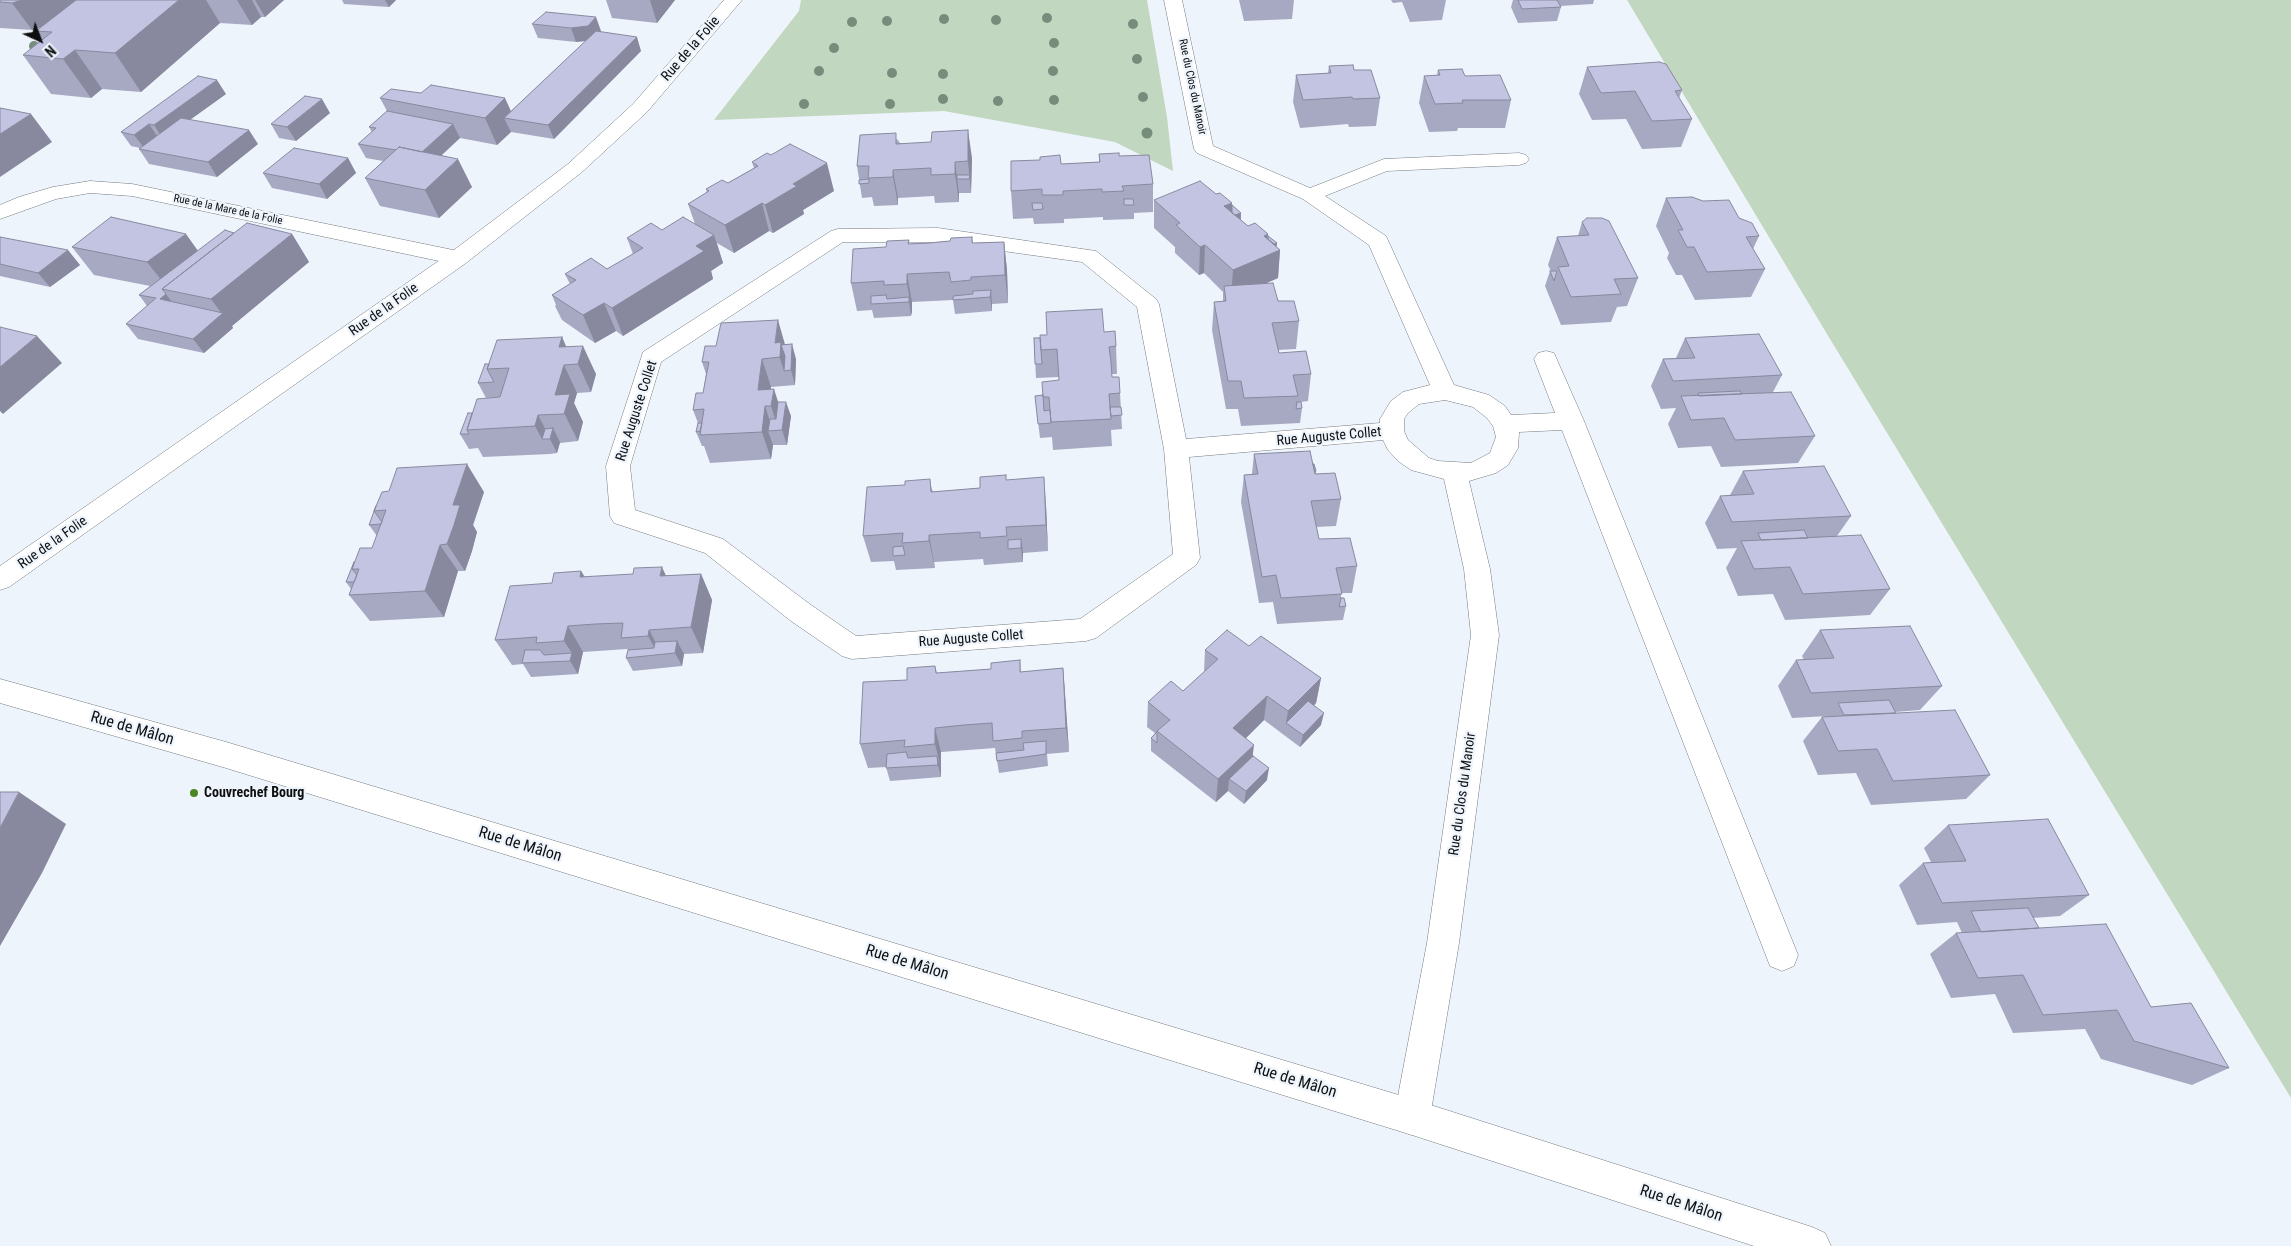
<!DOCTYPE html>
<html>
<head>
<meta charset="utf-8">
<style>
  body { margin:0 }
  #map { position:relative; width:2291px; height:1246px; overflow:hidden; background:#eef4fb; font-family:"Roboto Condensed",sans-serif }
  canvas { display:block }
  .north { position:absolute; left:15px; top:15px; width:50px; height:50px; -webkit-text-stroke:4px #eef4fb; paint-order:stroke; rotate:137deg; font-size:14px; font-weight:700; line-height:20px; text-align:center; color:#0d0f11 }
  .north::after { content:''; display:block; margin:auto; width:18px; height:22px; background:#0d0f11; clip-path:polygon(50% 0,100% 100%,50% 72%,0 100%) }
</style>
</head>
<body>
<div id="map">
<canvas width="2291" height="1246"></canvas>
<div class="north">N</div>
</div>
<script>
const ctx = document.querySelector('canvas').getContext('2d');
ctx.lineJoin = 'round';
function paint(path, color) {
  ctx.fillStyle = color;
  ctx.fill(path, 'evenodd');
}
function shape(rows) {
  const path = new Path2D();
  for (const r of rows) {
    path.moveTo(r[0], r[1]);
    for (let i = 2; i < r.length; i += 2) path.lineTo(r[i], r[i + 1]);
  }
  return path;
}
function strokePath(path, color, width, dash) {
  ctx.strokeStyle = color;
  ctx.lineWidth = width;
  ctx.lineCap = dash ? 'butt' : 'round';
  ctx.setLineDash(dash || []);
  ctx.stroke(path);
}
function label(font, color, halo, rows, align = 'center') {
  ctx.font = font + ' "Roboto Condensed",sans-serif';
  ctx.lineWidth = 4.5;
  ctx.setLineDash([]);
  ctx.textBaseline = 'middle';
  ctx.strokeStyle = halo;
  ctx.fillStyle = color;
  for (const [text, x, y, turn = 0] of rows) {
    ctx.save();
    ctx.translate(x, y);
    ctx.rotate((+turn || 0) * Math.PI / 180);
    ctx.textAlign = isNaN(turn) ? turn : align;
    if (halo) ctx.strokeText(text, 0, 0);
    ctx.fillText(text, 0, 0);
    ctx.restore();
  }
}
paint(shape([
  [801,0,1147,0,1167,117,1173,171,1115,142,944,111,714,120,799,11],
  [1627,0,2291,0,2291,1098,1827,334]
]), '#c2d7bf');
const street = shape([
  [1164,0,1182,0,1213,146,1310,188,1384,159,1519,153,1526,155,1529,159,1526,163,1519,165,1387,171,1325,196,1386,236,1454,385,1489,395,1505,406,1511,415,1555,413,1534,359,1538,353,1546,351,1554,353,1584,421,1798,955,1794,966,1782,971,1770,966,1562,430,1519,432,1518,448,1508,465,1496,473,1469,481,1490,569,1499,635,1459,943,1430,1117,1425,1130,1412,1135,1399,1130,1394,1117,1427,943,1471,635,1464,569,1444,479,1411,470,1398,461,1388,450,1383,440,1189,457,1200,558,1196,565,1096,638,1086,641,852,659,842,656,791,621,705,553,614,523,610,516,606,466,643,352,831,231,838,229,938,228,1096,251,1156,299,1159,304,1186,439,1380,423,1380,419,1391,401,1403,392,1430,385,1369,245,1303,199,1197,153,1194,149,1164,0],
  [843,242,938,242,1082,262,1137,307,1164,449,1173,554,1080,619,856,636,811,605,723,539,635,510,630,466,661,362,843,242],
  [1445,400,1473,407,1487,418,1493,426,1496,437,1490,453,1471,463,1438,461,1429,458,1408,440,1404,431,1404,419,1408,413,1419,404,1445,400],
  [90,181,132,184,458,251,466,253,469,258,466,263,458,265,132,196,90,193,56,199,0,219,0,205,19,197,53,187,90,181]
]);
const secondary = shape([
  [724,0,742,0,647,112,582,172,466,263,9,587,0,590,0,566,450,253,568,164,633,104,724,0],
  [0,679,226,742,1412,1099,1812,1227,1825,1233,1831,1246,1754,1246,1412,1135,226,768,0,703,0,679]
]);
strokePath(street, '#757b81', 1);
strokePath(secondary, '#757b81', 1);
paint(street, '#fff');
paint(secondary, '#fff');
ctx.fillStyle = '#778d7c';
for (const [x, y, r] of [
  [1047,18,5],
  [944,19,5],
  [996,20,5],
  [887,21,5],
  [852,22,5],
  [1133,24,5],
  [1054,43,5],
  [34,46,5],
  [834,48,5],
  [1137,59,5],
  [819,71,5],
  [1053,71,5],
  [892,73,5],
  [943,74,5],
  [1143,97,5],
  [943,99,5],
  [1054,100,5],
  [998,101,5],
  [804,104,5],
  [890,104,5],
  [1147,133,5.5]
]) {
  ctx.beginPath();
  ctx.arc(x, y, r, 0, 2 * Math.PI);
  ctx.fill();
}
paint(shape([
  [0,0,284,0,265,17,261,17,252,25,220,23,141,92,102,89,91,98,51,94,23,55,42,40,36,31,41,27,32,30,0,28],
  [342,0,396,0,389,7,344,4],
  [606,0,675,0,657,23,612,18],
  [1233,0,1294,0,1292,19,1244,21,1239,0],
  [1391,0,1454,0,1446,0,1442,20,1410,22,1402,2,1393,3],
  [1513,0,1594,0,1593,4,1560,6,1561,7,1557,21,1518,23,1511,7],
  [532,24,601,31,600,32,641,51,554,139,511,132,497,145,460,138,441,155,472,187,439,218,380,206,365,178,383,161,366,158,358,144,372,132,369,127,387,111,380,98,511,111,586,41,576,42,538,38],
  [1329,66,1354,70,1380,98,1376,126,1349,127,1348,124,1300,128,1293,102,1296,75,1328,73],
  [1587,67,1682,90,1679,98,1692,119,1681,147,1642,149,1626,119,1592,120,1579,94],
  [1438,70,1465,76,1511,100,1505,128,1458,128,1457,131,1429,132,1419,103,1424,76,1437,75],
  [226,94,190,120,258,144,217,177,149,164,139,149,140,148,131,146,121,132],
  [330,113,296,141,279,138,271,124],
  [897,139,900,143,972,158,971,193,959,193,959,202,935,203,934,196,898,198,898,205,874,206,872,197,862,198,857,166],
  [1099,154,1119,156,1153,184,1153,212,1134,213,1134,219,1103,220,1103,217,1084,218,1064,219,1064,223,1034,224,1033,218,1013,219,1011,191,1061,164,1099,162],
  [348,158,356,173,327,199,272,188,263,173],
  [752,162,834,191,803,210,804,214,773,233,769,231,734,253,717,243,723,263,711,271,713,279,623,336,616,331,595,343,562,320,555,306,556,305,552,295,570,284,565,274,607,269,633,254,627,238,662,230,695,224,688,204,707,193,706,189,728,183,754,168],
  [1666,198,1739,218,1759,236,1753,249,1765,269,1751,297,1695,300,1682,275,1676,275,1667,258,1669,253,1656,226],
  [1154,200,1232,205,1241,213,1241,220,1248,226,1268,234,1268,236,1277,243,1276,247,1280,250,1278,278,1265,284,1276,296,1279,301,1299,321,1296,349,1278,350,1279,353,1311,374,1308,401,1301,402,1302,408,1300,423,1241,426,1238,409,1226,409,1212,330,1214,302,1223,301,1223,292,1204,273,1199,275,1175,253,1175,247,1154,228],
  [1582,222,1638,278,1627,306,1617,307,1611,322,1561,325,1545,286,1550,271,1551,271,1548,265,1557,237,1578,236],
  [234,233,292,234,309,262,232,326,233,328,204,353,138,339,126,324,147,306,139,295,150,286,94,275,72,247,198,251],
  [0,237,80,265,50,287,0,276],
  [972,237,973,243,1004,242,1007,270,1008,303,992,304,992,311,955,314,953,300,912,302,911,316,874,318,872,310,857,311,851,283,886,247,909,240,909,244,950,241],
  [1104,332,1116,346,1117,374,1112,374,1112,377,1120,393,1122,429,1111,430,1112,446,1053,450,1052,437,1040,438,1035,396,1043,395,1059,380,1059,377,1036,378,1034,338],
  [562,337,566,347,596,374,591,392,577,393,574,403,583,422,578,441,560,443,557,453,550,454,483,457,478,448,469,449,460,434,472,413,500,397,486,398,478,383,489,364],
  [1685,338,1782,375,1773,392,1815,436,1798,463,1721,467,1711,446,1678,448,1668,424,1676,408,1661,409,1651,386,1663,359,1676,358],
  [785,344,796,359,795,385,771,387,771,389,778,402,791,416,787,445,773,445,771,459,710,463,704,446,702,446,696,432,698,423,693,410,703,393,706,374,702,362],
  [1254,454,1313,464,1316,471,1316,474,1341,499,1336,526,1316,527,1319,539,1357,566,1352,593,1341,593,1341,598,1346,606,1343,620,1277,624,1273,602,1259,603,1241,502,1244,475,1252,474],
  [1743,471,1851,516,1837,536,1890,589,1870,615,1785,620,1773,594,1738,596,1726,568,1737,548,1717,549,1705,523,1720,496,1730,495],
  [1006,480,1046,505,1048,551,1023,553,1023,562,984,565,983,559,934,562,935,568,896,570,894,561,871,562,863,536,931,486,933,492,980,488],
  [382,492,484,492,473,525,477,532,472,551,465,571,458,571,444,617,370,621,349,595,351,589,346,582,354,562,372,548,377,536,369,525],
  [581,571,585,577,666,576,701,574,712,600,703,653,684,654,682,666,633,671,626,658,628,650,627,649,583,652,578,674,531,677,523,664,512,665,495,640,552,583],
  [1820,630,1942,686,1920,710,1895,712,1896,713,1990,775,1966,799,1871,805,1856,773,1818,775,1803,741,1822,717,1828,716,1792,718,1778,686,1796,660,1804,660,1802,656],
  [1249,646,1321,678,1316,703,1314,706,1321,725,1300,747,1264,720,1246,738,1253,756,1267,780,1244,804,1228,791,1216,802,1151,751,1151,738,1155,733,1147,727,1148,702,1183,691,1204,672,1205,650],
  [1020,660,1021,672,1063,668,1069,752,1047,754,1048,766,999,773,995,748,941,752,941,777,890,781,886,767,868,768,860,744,907,680,935,666,937,673,991,669],
  [1948,825,2089,895,2060,916,2033,918,2039,928,2151,1007,2229,1068,2192,1085,2101,1059,2085,1029,2013,1033,1995,994,1951,998,1930,954,1956,933,1962,933,1957,922,1917,925,1899,885,1923,863,1931,862,1924,848]
]), '#a7a9c2');
paint(shape([
  [22,0,89,0,69,19,32,30,12,3],
  [179,0,206,0,220,23,141,92,115,53],
  [237,0,252,0,261,17,252,25],
  [255,0,284,0,265,17],
  [385,0,396,0,389,7],
  [650,0,675,0,657,23],
  [596,17,601,31,593,40,576,42,571,28],
  [637,37,641,51,554,139,548,125],
  [75,50,102,89,91,98,63,59],
  [217,80,226,94,163,139,154,125],
  [505,98,515,120,504,118,511,132,497,145,485,118],
  [322,99,330,113,296,141,287,127],
  [31,114,52,142,0,177,0,134],
  [149,124,159,139,145,149,134,135],
  [453,124,460,138,427,169,420,154],
  [249,130,258,144,217,177,208,162],
  [968,130,972,158,971,193,968,161],
  [348,158,356,173,327,199,319,184],
  [458,159,472,187,439,218,425,190],
  [955,162,959,193,959,202,955,174],
  [827,163,834,191,803,210,804,214,773,233,765,205,793,184],
  [893,170,898,198,898,205,893,177],
  [762,203,769,231,734,253,725,225],
  [1232,203,1232,217,1241,213,1240,227,1223,234,1224,206],
  [186,234,206,262,169,290,147,262],
  [292,234,309,262,232,326,233,328,204,353,193,339,222,314,211,299],
  [1268,234,1267,248,1277,243,1276,252,1280,250,1278,278,1231,298,1233,270,1264,236],
  [714,235,723,263,711,271,713,279,623,336,612,308,696,246],
  [1004,242,1007,270,1008,303,1005,275],
  [1205,245,1204,273,1199,275,1200,247],
  [68,250,80,265,50,287,38,273],
  [907,274,912,302,912,312,907,284],
  [991,290,992,304,992,311,990,297],
  [166,294,177,309,160,299],
  [909,297,912,312,911,316,909,302],
  [604,303,616,331,595,343,583,315],
  [778,320,786,348,784,371,775,343],
  [37,336,62,363,3,414,0,411,0,367],
  [562,337,572,360,559,347],
  [792,344,796,359,795,385,791,370],
  [583,346,596,374,591,392,578,364],
  [762,359,771,387,768,406,765,406,773,431,768,431,773,445,771,459,762,432,758,390],
  [564,365,577,393,574,403,583,422,578,441,555,395],
  [774,389,783,417,779,431,771,406],
  [786,402,791,416,787,445,782,430],
  [538,415,550,438,553,428,560,442,557,453,550,439,542,439,535,426],
  [467,464,484,492,473,525,477,532,472,551,465,571,447,544,453,505],
  [1044,477,1046,505,1048,551,1046,525],
  [929,535,934,562,935,568,929,541],
  [1021,539,1023,553,1023,562,1021,548],
  [440,545,458,571,444,617,425,591],
  [662,567,672,589,660,576],
  [581,571,596,597,580,577],
  [701,574,712,600,703,653,691,627],
  [568,626,583,652,578,674,570,661,572,653,564,641],
  [649,630,662,654,658,654,648,636],
  [677,641,684,654,682,666,675,653],
  [1063,668,1065,693,1069,752,1066,728],
  [1321,678,1316,703,1292,727,1286,723,1288,711],
  [1267,696,1264,720,1231,753,1233,728],
  [1324,713,1321,725,1300,747,1303,735],
  [935,728,941,752,941,768,935,744],
  [1254,745,1251,769,1229,779,1228,791,1216,802,1218,779],
  [937,756,941,768,941,777,938,765],
  [1269,768,1267,780,1244,804,1246,791],
  [19,792,66,824,42,873,0,946,0,828]
]), '#88899e');
const building = shape([
  [0,0,22,0,12,3,0,2,0,0],
  [76,0,179,0,115,53,75,50,63,59,23,55,52,32,36,31,76,0],
  [1518,0,1557,0,1561,7,1522,9,1518,0],
  [546,12,596,17,588,26,571,28,532,24,546,12],
  [596,31,637,37,548,125,504,118,596,31],
  [1659,62,1666,64,1682,90,1675,91,1692,119,1652,121,1635,91,1601,93,1587,67,1659,62],
  [1353,65,1354,70,1371,70,1380,98,1353,99,1352,97,1303,100,1296,75,1331,73,1329,66,1353,65],
  [1462,69,1465,76,1500,75,1511,100,1462,100,1463,103,1435,104,1424,76,1440,75,1438,70,1462,69],
  [198,76,217,80,154,125,149,124,134,135,121,132,198,76],
  [431,85,505,98,485,118,380,98,391,89,421,93,431,85],
  [305,96,322,99,287,127,271,124,305,96],
  [0,108,31,114,0,134,0,108],
  [387,111,453,124,422,152,399,147,396,150,358,144,376,128,369,127,387,111],
  [181,118,249,130,208,162,139,149,181,118],
  [968,130,968,161,955,162,955,174,931,175,931,168,893,170,893,177,868,178,869,166,857,166,860,135,896,133,896,144,913,143,931,142,932,132,968,130],
  [790,144,827,163,793,184,797,186,765,205,762,203,725,225,688,204,709,191,706,189,722,180,728,183,758,166,752,162,767,153,771,155,790,144],
  [399,147,458,159,425,190,365,178,399,147],
  [294,148,348,158,319,184,263,173,294,148],
  [1119,153,1119,156,1149,155,1153,184,1122,186,1124,191,1102,192,1102,189,1082,190,1063,191,1063,195,1042,195,1042,189,1011,191,1011,161,1040,160,1040,157,1060,155,1061,164,1100,162,1099,154,1119,153],
  [957,175,970,175,969,179,957,179,957,175],
  [869,179,869,183,859,184,859,180,869,179],
  [1200,181,1216,194,1220,193,1232,203,1224,206,1248,226,1255,223,1268,234,1264,236,1280,250,1233,270,1205,245,1200,247,1176,225,1180,223,1154,200,1200,181],
  [1692,197,1703,201,1729,200,1739,218,1752,223,1759,236,1746,237,1765,269,1707,272,1694,247,1687,247,1678,230,1683,230,1666,198,1692,197],
  [1124,199,1133,199,1134,205,1124,205,1124,199],
  [1032,203,1042,203,1043,209,1033,210,1032,203],
  [1232,205,1241,213,1235,215,1232,213,1232,205],
  [111,217,186,234,147,262,72,247,111,217],
  [683,217,714,235,696,246,704,251,612,308,604,303,583,315,552,295,576,280,565,274,591,258,607,269,643,248,627,238,651,223,662,230,683,217],
  [1587,218,1602,218,1609,221,1638,278,1614,279,1621,294,1571,297,1558,267,1569,266,1557,237,1589,235,1582,222,1587,218],
  [247,223,292,234,211,299,162,289,247,223],
  [225,230,234,233,162,289,166,294,160,299,223,313,193,339,126,324,156,298,139,295,225,230],
  [1268,236,1277,243,1274,244,1268,239,1268,236],
  [0,237,68,250,38,273,0,264,0,237],
  [972,237,972,243,1004,242,1005,275,971,277,971,280,951,282,949,272,907,274,907,284,884,285,884,281,851,283,853,249,886,247,887,241,909,240,908,244,929,243,950,241,951,238,972,237],
  [1550,271,1557,271,1554,281,1550,271],
  [1273,283,1278,301,1294,301,1299,321,1272,323,1279,353,1306,351,1311,374,1293,375,1298,396,1244,398,1241,381,1228,381,1214,302,1226,301,1224,286,1273,283],
  [991,290,990,297,953,300,953,296,973,294,973,291,991,290],
  [886,295,887,299,909,297,909,302,871,304,871,296,886,295],
  [1102,309,1104,332,1115,331,1116,346,1109,347,1111,362,1112,377,1119,377,1120,393,1109,394,1111,419,1051,422,1049,397,1043,397,1042,382,1059,380,1057,349,1041,350,1040,335,1047,335,1046,312,1102,309],
  [778,320,775,343,781,342,780,357,762,359,760,374,758,390,774,389,771,406,765,406,762,432,700,435,704,409,693,410,696,393,703,393,706,377,709,362,702,362,705,346,716,346,721,323,778,320],
  [0,327,37,336,0,367,0,327],
  [1759,334,1782,375,1673,381,1663,359,1695,358,1685,338,1759,334],
  [562,337,559,347,583,346,578,364,564,365,555,395,570,394,564,414,538,415,535,426,467,430,477,399,500,397,509,368,487,369,497,340,562,337],
  [1034,338,1040,338,1042,364,1035,364,1034,338],
  [792,344,791,370,784,371,785,356,781,345,792,344],
  [485,364,489,364,487,369,494,382,478,383,485,364],
  [1740,391,1742,394,1699,396,1698,393,1740,391],
  [1791,392,1815,436,1735,440,1724,418,1691,420,1681,396,1791,392],
  [1043,395,1044,411,1050,410,1051,423,1038,424,1035,396,1043,395],
  [778,402,786,402,782,430,768,431,770,419,776,419,778,402],
  [1297,402,1301,402,1302,408,1296,409,1297,402],
  [1110,407,1121,407,1122,415,1111,416,1110,407],
  [468,413,472,413,467,430,469,434,460,434,468,413],
  [698,423,702,423,700,431,696,432,698,423],
  [553,428,550,439,542,439,545,429,553,428],
  [1310,451,1315,474,1335,473,1341,499,1311,501,1319,539,1350,538,1357,566,1336,568,1342,594,1281,598,1276,575,1262,577,1244,475,1258,474,1254,454,1310,451],
  [467,464,453,505,460,505,454,525,447,544,440,545,425,591,349,595,359,569,352,569,360,548,372,548,386,510,374,511,382,492,389,491,397,468,467,464],
  [1313,464,1314,464,1316,471,1315,472,1313,464],
  [1824,466,1851,516,1732,522,1720,496,1754,494,1743,471,1824,466],
  [1006,475,1006,480,1044,477,1046,525,1006,527,1007,536,980,538,980,532,929,535,929,541,902,543,903,533,863,536,867,487,905,485,905,481,930,479,931,492,980,488,980,477,1006,475],
  [376,506,374,511,382,522,381,524,369,525,376,506],
  [1804,530,1808,538,1761,540,1758,533,1804,530],
  [1861,535,1890,589,1803,594,1790,567,1754,569,1741,541,1861,535],
  [1021,539,1021,548,1008,549,1008,540,1021,539],
  [903,546,905,555,893,556,893,547,903,546],
  [354,562,352,569,357,575,354,582,346,582,354,562],
  [662,567,660,576,701,574,691,627,649,630,648,636,621,638,623,623,595,624,568,626,564,641,536,643,537,637,495,640,510,586,552,583,554,573,581,571,580,577,633,574,634,568,662,567],
  [1341,598,1344,598,1346,606,1339,607,1341,598],
  [1910,626,1942,686,1811,693,1796,660,1834,658,1820,630,1910,626],
  [1227,630,1249,646,1261,636,1321,678,1288,711,1267,696,1233,728,1254,745,1218,779,1157,731,1170,720,1148,702,1171,681,1183,691,1218,659,1205,650,1227,630],
  [677,641,675,653,626,658,628,650,654,648,655,642,677,641],
  [525,650,540,650,544,655,572,653,570,661,522,663,525,650],
  [1020,660,1020,672,1063,668,1066,728,1022,731,1022,738,993,741,992,723,964,725,935,728,935,744,904,747,905,740,860,744,863,682,907,680,907,668,935,666,936,673,964,671,991,669,991,663,1020,660],
  [1889,700,1896,713,1844,715,1838,703,1889,700],
  [1308,701,1324,713,1303,735,1286,723,1308,701],
  [1955,710,1990,775,1893,781,1877,749,1838,751,1822,717,1955,710],
  [1157,732,1157,743,1151,738,1157,732],
  [1046,741,1046,754,997,761,996,753,1024,750,1023,743,1046,741],
  [906,752,908,758,937,756,938,765,886,768,887,754,906,752],
  [1253,756,1269,768,1246,791,1229,779,1253,756],
  [0,792,19,792,0,828,0,792],
  [2048,819,2089,895,1942,903,1923,863,1966,861,1948,825,2048,819],
  [2028,908,2039,928,1981,932,1971,911,2028,908],
  [2106,924,2151,1007,2191,1003,2229,1068,2134,1041,2117,1010,2043,1015,2023,975,1978,978,1956,933,2106,924]
]);
paint(building, '#c2c4e2');
strokePath(building, '#88899e', 1);
for (const [x, y, r, color] of [
  [194,793,5,"#4b8623"]
]) {
  const dot = new Path2D();
  dot.arc(x, y, r, 0, 2 * Math.PI);
  ctx.fillStyle = color;
  ctx.fill(dot);
  strokePath(dot, '#eef4fb', 2);
}
label('11px', '#0d0f11', '#eef4fb', [
  ["Rue du Clos du Manoir",1192,87,78],
  ["Rue de la Mare de la Folie",228,210,12]
]);
label('14px', '#0d0f11', '#eef4fb', [
  ["Rue de la Folie",691,49,-49],
  ["Rue de la Folie",384,310,-35],
  ["Rue Auguste Collet",637,411,-72],
  ["Rue Auguste Collet",1329,437,-5],
  ["Rue de la Folie",53,543,-35],
  ["Rue Auguste Collet",971,639,-4],
  ["Rue du Clos du Manoir",1463,794,-82]
]);
label('bold 14px', '#0d0f11', '#eef4fb', [
  ["Couvrechef Bourg",204,793]
], 'left');
label('16px', '#0d0f11', '#eef4fb', [
  ["Rue de Mâlon",132,729,16],
  ["Rue de Mâlon",520,845,17],
  ["Rue de Mâlon",907,963,17],
  ["Rue de Mâlon",1295,1081,17],
  ["Rue de Mâlon",1681,1204,18]
]);
</script>
</body>
</html>
